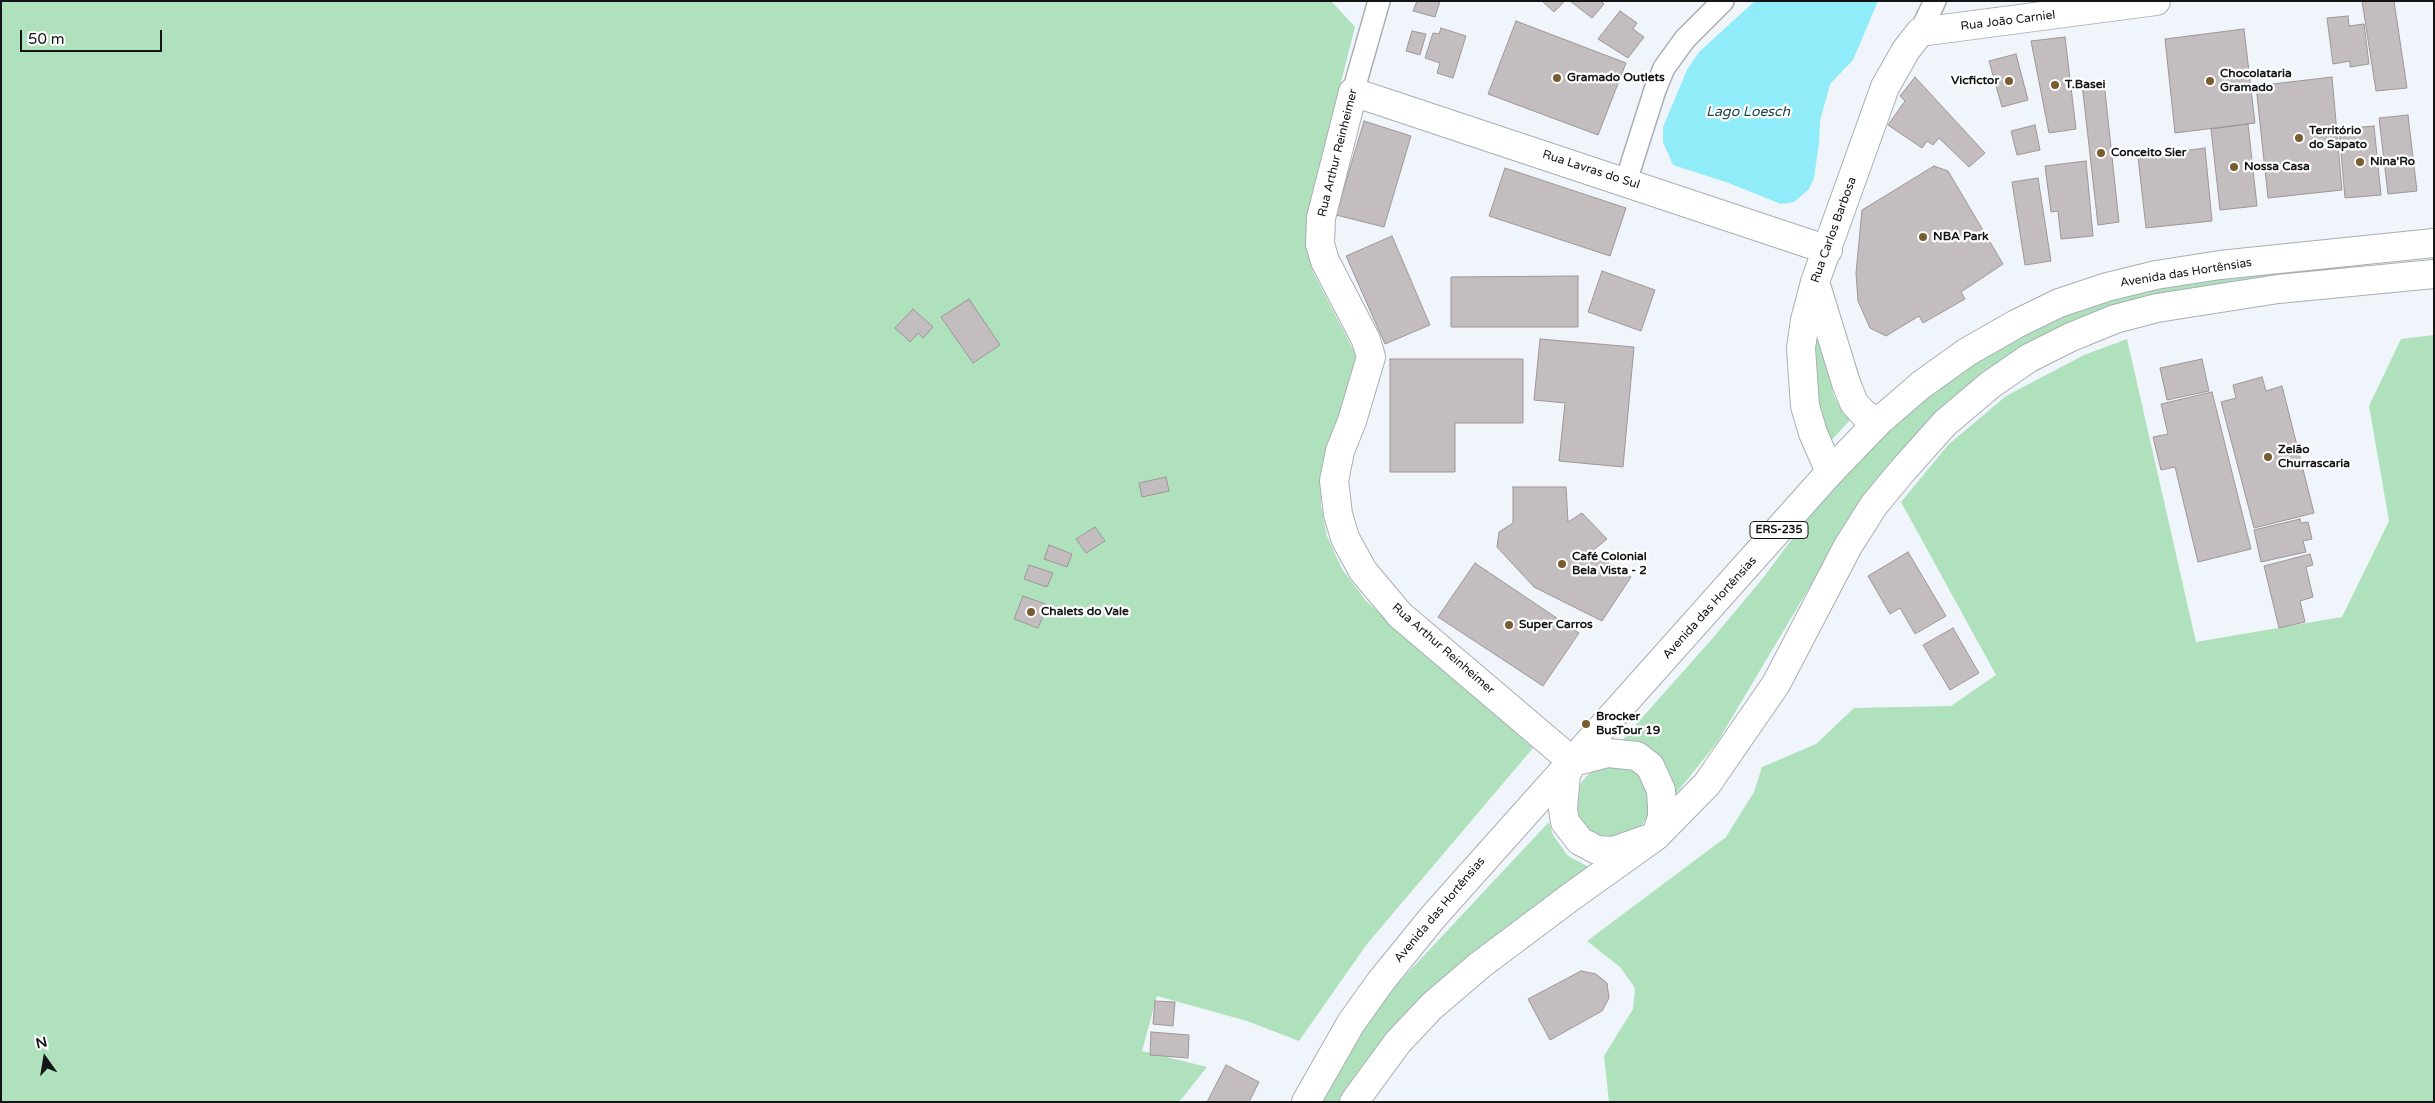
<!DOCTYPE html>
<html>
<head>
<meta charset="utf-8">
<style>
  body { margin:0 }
  #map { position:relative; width:2435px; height:1103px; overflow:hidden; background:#f0f4fb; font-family:"Varela Round",sans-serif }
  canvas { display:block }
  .frame { position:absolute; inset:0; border:2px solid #131416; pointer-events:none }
  .north { position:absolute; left:20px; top:1033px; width:50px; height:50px; -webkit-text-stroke:4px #fff; paint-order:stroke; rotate:347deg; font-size:14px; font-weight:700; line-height:20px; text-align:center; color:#131416 }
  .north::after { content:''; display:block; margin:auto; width:18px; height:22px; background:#131416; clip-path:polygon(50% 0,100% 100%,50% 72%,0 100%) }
  .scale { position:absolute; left:20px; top:30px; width:142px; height:22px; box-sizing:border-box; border:2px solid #131416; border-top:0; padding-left:6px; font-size:15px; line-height:18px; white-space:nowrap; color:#131416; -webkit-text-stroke:4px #fff; paint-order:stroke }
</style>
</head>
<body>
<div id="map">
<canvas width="2435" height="1103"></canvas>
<div class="frame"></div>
<div class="north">N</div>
<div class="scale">50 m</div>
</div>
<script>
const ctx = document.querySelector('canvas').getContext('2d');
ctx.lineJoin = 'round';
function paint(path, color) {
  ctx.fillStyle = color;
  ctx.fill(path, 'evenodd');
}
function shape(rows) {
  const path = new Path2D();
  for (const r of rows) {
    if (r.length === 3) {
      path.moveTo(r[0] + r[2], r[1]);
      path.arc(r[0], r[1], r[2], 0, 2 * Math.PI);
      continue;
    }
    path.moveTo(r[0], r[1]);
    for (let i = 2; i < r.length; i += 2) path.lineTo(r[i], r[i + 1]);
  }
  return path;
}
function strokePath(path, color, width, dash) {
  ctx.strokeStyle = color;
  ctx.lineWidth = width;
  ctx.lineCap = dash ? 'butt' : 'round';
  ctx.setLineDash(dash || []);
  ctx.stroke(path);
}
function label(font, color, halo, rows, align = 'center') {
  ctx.font = font + ' "Varela Round",sans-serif';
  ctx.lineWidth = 4.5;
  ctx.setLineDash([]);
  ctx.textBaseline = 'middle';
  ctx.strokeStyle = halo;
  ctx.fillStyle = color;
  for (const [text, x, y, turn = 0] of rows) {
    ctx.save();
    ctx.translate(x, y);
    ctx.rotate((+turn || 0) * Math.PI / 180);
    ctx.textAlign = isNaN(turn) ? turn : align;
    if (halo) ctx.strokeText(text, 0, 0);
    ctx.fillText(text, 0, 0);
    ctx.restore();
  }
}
paint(shape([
  [1,1,1331,1,1355,27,1308,212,1307,245,1313,272,1355,353,1357,371,1321,476,1321,505,1327,536,1342,569,1366,601,1533,748,1367,944,1299,1041,1247,1021,1157,996,1142,1051,1207,1067,1179,1102,1,1102],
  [2311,268,2260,281,2153,296,1927,425,1892,461,1864,500,1840,536,1718,741,1671,800,1617,746,1712,639,1763,578,1826,493,1848,467,1933,389,2019,335,2087,305,2179,283],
  [1818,332,1834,396,1844,414,1851,419,1828,444,1820,428,1808,338],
  [2434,335,2434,1102,1609,1102,1604,1056,1633,1009,1635,988,1620,967,1587,941,1726,837,1754,792,1762,767,1816,744,1854,708,1951,706,1996,675,1901,502,1948,445,2006,396,2084,355,2127,339,2196,642,2342,617,2389,521,2369,406,2401,339],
  [1613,802,37],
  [1549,822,1553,835,1568,856,1593,869,1387,1035,1365,1062,1339,1102,1318,1102,1371,1017,1401,980]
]), '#afe2bc');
paint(shape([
  [1755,1,1878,1,1853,60,1830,84,1820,121,1819,143,1814,178,1809,189,1794,202,1781,204,1726,182,1673,165,1663,142,1663,127,1687,70,1699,52]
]), '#8fecf8');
const building = shape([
  [1417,1,1440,1,1435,17,1413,11,1417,1],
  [1542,1,1565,1,1554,12,1542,1],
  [1570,1,1601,1,1604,4,1592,18,1570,1],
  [2362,1,2394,1,2407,88,2376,91,2362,1],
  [1620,11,1637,23,1633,29,1644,37,1628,58,1598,39,1620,11],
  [2348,16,2349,26,2364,24,2369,64,2350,67,2350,61,2333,64,2327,18,2348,16],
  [1516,21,1626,63,1598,135,1488,94,1516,21],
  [1441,28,1466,36,1453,78,1437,73,1440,63,1425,58,1433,33,1439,34,1441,28],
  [2244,29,2255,123,2175,133,2165,39,2244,29],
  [1412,31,1426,34,1420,55,1406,51,1412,31],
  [2065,37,2076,129,2049,133,2031,41,2065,37],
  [2016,54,2028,100,2002,107,1989,61,2016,54],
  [1915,77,1985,153,1969,167,1939,138,1933,145,1927,141,1922,148,1888,125,1905,101,1900,96,1915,77],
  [2332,77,2342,190,2268,198,2256,86,2332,77],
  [2104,82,2119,222,2098,225,2082,84,2104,82],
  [2408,115,2417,191,2388,194,2379,118,2408,115],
  [1364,121,1411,136,1384,227,1336,215,1364,121],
  [2248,124,2257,206,2220,210,2211,129,2248,124],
  [2035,125,2040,150,2017,155,2011,131,2035,125],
  [2374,126,2381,195,2345,198,2339,129,2374,126],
  [2205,148,2212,221,2146,228,2138,157,2205,148],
  [2086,161,2093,236,2061,239,2058,211,2051,212,2045,166,2086,161],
  [1934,166,1948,171,2003,264,1961,292,1965,299,1923,323,1919,316,1886,336,1870,328,1858,301,1856,273,1862,210,1934,166],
  [1505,168,1626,208,1610,256,1489,216,1505,168],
  [2038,178,2051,261,2025,265,2012,182,2038,178],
  [1392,236,1430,325,1385,344,1346,256,1392,236],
  [1602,271,1655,290,1641,331,1588,312,1602,271],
  [1578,276,1578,327,1451,327,1451,277,1578,276],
  [969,299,1000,345,973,363,941,317,969,299],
  [913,309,933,327,923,338,918,333,910,342,895,328,913,309],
  [1540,339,1634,347,1623,467,1559,461,1565,403,1534,400,1540,339],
  [1390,359,1523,359,1523,423,1455,423,1455,472,1390,472,1390,359],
  [2202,359,2209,391,2167,400,2160,368,2202,359],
  [2262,377,2266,391,2282,386,2314,513,2254,528,2221,402,2236,398,2233,385,2262,377],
  [2212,392,2251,549,2198,562,2175,467,2161,470,2153,437,2168,434,2161,404,2212,392],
  [1166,477,1169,491,1142,497,1139,483,1166,477],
  [1513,487,1566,487,1568,522,1582,513,1607,539,1591,552,1631,577,1602,621,1534,587,1497,547,1499,532,1513,523,1513,487],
  [2300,519,2301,523,2308,522,2312,539,2303,541,2306,552,2261,562,2254,530,2300,519],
  [1095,527,1105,541,1086,553,1076,539,1095,527],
  [1049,545,1072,554,1067,567,1044,559,1049,545],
  [1908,552,1946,616,1915,634,1900,608,1890,614,1868,576,1908,552],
  [2310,554,2313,565,2306,567,2313,597,2300,601,2305,622,2279,628,2264,566,2310,554],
  [1475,563,1579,633,1543,686,1438,617,1475,563],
  [1029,565,1053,573,1047,587,1024,579,1029,565],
  [1023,596,1048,605,1038,628,1014,619,1023,596],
  [1953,628,1979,673,1950,690,1923,645,1953,628],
  [1581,971,1596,974,1607,983,1609,998,1602,1011,1550,1040,1528,999,1581,971],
  [1155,1001,1175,1002,1173,1026,1153,1024,1155,1001],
  [1151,1032,1189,1035,1188,1058,1150,1055,1151,1032],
  [1226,1065,1259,1082,1249,1102,1207,1102,1226,1065]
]);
paint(building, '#c4bdc0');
strokePath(building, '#9d9699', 1);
const street = shape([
  [1920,32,1935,1],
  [1353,92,1379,1],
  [1626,181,1655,90,1664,68,1685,39,1723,1]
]);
const secondary = shape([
  [1815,282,1846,383,1854,403,1864,414,1878,422],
  [1830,472,1813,433,1805,406,1801,348,1805,320,1815,282,1885,87,1906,50,1920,32,2156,1],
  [1573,762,1400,615,1363,571,1345,538,1338,514,1334,481,1340,451,1352,421,1371,357,1366,340,1325,261,1320,244,1321,218,1353,92,1828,250]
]);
const primary = shape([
  [1608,753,1637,756,1650,766,1661,790,1662,807,1662,817,1656,836,1614,851,1597,850,1580,841,1565,822,1563,809,1566,774,1573,762,1608,753],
  [1306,1102,1351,1023,1381,981,1433,917,1830,472,1878,422,1921,385,1967,352,2016,324,2059,303,2107,287,2156,275,2220,265,2434,243],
  [1354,1102,1398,1042,1432,1006,1480,965,1572,896,1656,836,1707,784,1776,684,1848,546,1874,505,1903,470,1945,423,1990,385,2029,358,2071,337,2115,319,2157,308,2278,289,2434,274]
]);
strokePath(street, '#aaaeb4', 24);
strokePath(secondary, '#aaaeb4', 30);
strokePath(primary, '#aaaeb4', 30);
strokePath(street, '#fff', 21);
strokePath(secondary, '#fff', 28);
strokePath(primary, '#fff', 28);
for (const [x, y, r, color] of [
  [1557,78,5,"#785b2e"],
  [2009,81,5,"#785b2e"],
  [2210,81,5,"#785b2e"],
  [2055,85,5,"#785b2e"],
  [2299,138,5,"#785b2e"],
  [2101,153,5,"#785b2e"],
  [2360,162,5,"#785b2e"],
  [2234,167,5,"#785b2e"],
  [1923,237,5,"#785b2e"],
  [2268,457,5,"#785b2e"],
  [1562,564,5,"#785b2e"],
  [1031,612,5,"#785b2e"],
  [1509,625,5,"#785b2e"],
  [1586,724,5,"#785b2e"]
]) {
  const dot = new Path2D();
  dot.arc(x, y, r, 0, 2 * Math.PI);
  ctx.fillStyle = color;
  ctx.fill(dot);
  strokePath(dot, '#fff', 2);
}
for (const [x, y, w] of [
  [1779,530,58]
]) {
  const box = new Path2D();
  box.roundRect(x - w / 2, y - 8.5, w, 17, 4);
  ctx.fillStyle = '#fff';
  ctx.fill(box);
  strokePath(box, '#131416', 1);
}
label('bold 11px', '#131416', null, [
  ["ERS-235",1779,530]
]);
label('12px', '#131416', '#fff', [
  ["Rua João Carniel",2008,21,-7],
  ["Rua Arthur Reinheimer",1338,153,-76],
  ["Rua Lavras do Sul",1591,170,18],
  ["Rua Carlos Barbosa",1834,230,-70],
  ["Avenida das Hortênsias",2186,273,-9],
  ["Avenida das Hortênsias",1710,608,-48],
  ["Rua Arthur Reinheimer",1443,649,41],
  ["Avenida das Hortênsias",1440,910,-50]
]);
label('bold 12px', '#131416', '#fff', [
  ["Chocolataria",2220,74],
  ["Gramado",2220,88],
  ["Gramado Outlets",1567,78],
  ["Vicfictor",1999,81,"right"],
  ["T.Basei",2065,85],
  ["Território",2309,131],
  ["do Sapato",2309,145],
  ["Conceito Sier",2111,153],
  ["Nina'Ro",2370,162],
  ["Nossa Casa",2244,167],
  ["NBA Park",1933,237],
  ["Zelão",2278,450],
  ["Churrascaria",2278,464],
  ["Café Colonial",1572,557],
  ["Bela Vista - 2",1572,571],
  ["Chalets do Vale",1041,612],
  ["Super Carros",1519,625],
  ["Brocker",1596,717],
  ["BusTour 19",1596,731]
], 'left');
label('italic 14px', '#1d484d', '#fff', [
  ["Lago Loesch",1748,112]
]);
</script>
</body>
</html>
